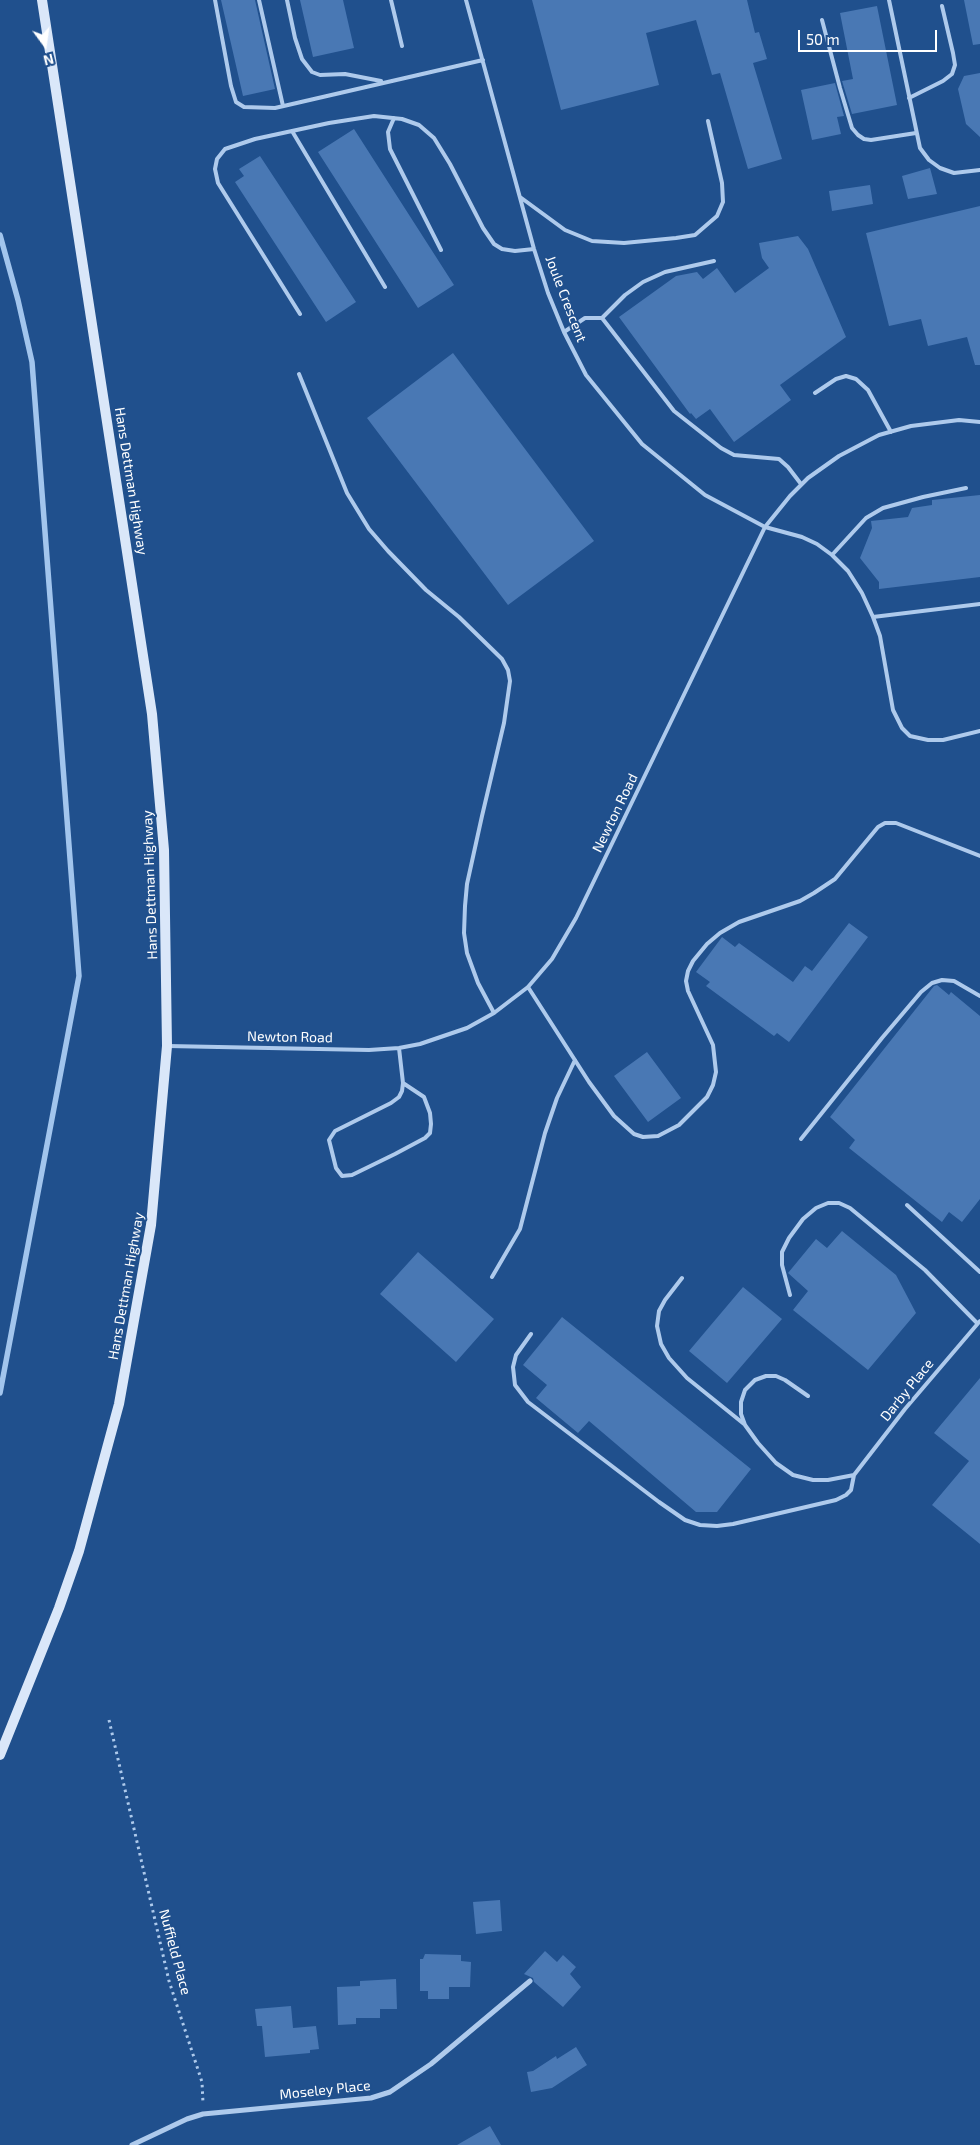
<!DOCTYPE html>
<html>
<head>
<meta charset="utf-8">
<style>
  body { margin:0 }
  #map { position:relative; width:980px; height:2145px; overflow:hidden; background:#20508d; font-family:"Exo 2",sans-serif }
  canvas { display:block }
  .north { position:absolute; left:20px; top:20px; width:50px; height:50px; -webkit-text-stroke:4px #20508d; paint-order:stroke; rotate:166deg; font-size:14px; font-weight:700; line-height:20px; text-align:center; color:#fff }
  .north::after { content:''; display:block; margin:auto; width:18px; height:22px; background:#fff; clip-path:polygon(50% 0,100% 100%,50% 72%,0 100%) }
  .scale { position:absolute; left:798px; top:30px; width:139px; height:22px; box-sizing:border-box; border:2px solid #fff; border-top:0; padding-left:6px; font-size:15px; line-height:18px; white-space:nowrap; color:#fff; -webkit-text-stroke:4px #20508d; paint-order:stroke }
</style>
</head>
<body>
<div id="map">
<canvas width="980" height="2145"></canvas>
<div class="north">N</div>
<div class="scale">50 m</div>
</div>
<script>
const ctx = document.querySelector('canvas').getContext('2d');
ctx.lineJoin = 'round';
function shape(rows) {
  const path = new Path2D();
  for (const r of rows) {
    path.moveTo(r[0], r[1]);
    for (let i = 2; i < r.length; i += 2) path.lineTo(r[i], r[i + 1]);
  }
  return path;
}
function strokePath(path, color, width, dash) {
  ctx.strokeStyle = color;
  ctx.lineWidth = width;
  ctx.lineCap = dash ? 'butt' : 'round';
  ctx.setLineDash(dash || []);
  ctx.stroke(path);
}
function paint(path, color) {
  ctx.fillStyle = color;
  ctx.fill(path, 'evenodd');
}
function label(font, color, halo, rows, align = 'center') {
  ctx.font = font + ' "Exo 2",sans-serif';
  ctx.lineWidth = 4;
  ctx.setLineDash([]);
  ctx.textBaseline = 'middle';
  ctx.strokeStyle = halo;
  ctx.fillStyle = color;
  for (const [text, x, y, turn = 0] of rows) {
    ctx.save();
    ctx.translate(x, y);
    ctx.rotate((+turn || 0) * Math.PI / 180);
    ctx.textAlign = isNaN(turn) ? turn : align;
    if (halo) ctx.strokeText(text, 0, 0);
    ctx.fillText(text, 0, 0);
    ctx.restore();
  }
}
strokePath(shape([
  [0,235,18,300,32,362,79,976,0,1393]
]), '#a2c5ed', 5.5);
paint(shape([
  [221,0,255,0,275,89,243,96],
  [300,0,343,0,354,48,313,57],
  [532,0,747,0,755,33,759,32,767,59,753,63,782,159,748,169,720,73,712,75,696,20,646,33,659,85,561,110],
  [964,0,980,0,980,44,973,45],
  [877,6,897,105,852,114,842,81,853,79,840,13],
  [980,73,980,137,966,124,958,89,964,76],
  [835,83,844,116,837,117,841,134,812,140,801,90],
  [354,129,454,285,418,308,318,152],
  [260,156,356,302,326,322,235,182,244,176,239,169],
  [930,168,937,194,908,199,902,176],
  [870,185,873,204,832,211,829,191],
  [980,206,980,365,975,365,967,337,928,346,921,319,889,326,866,233],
  [798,236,808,249,846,337,780,385,791,400,734,442,710,409,696,419,691,413,690,414,619,317,676,276,697,272,703,279,717,268,735,293,769,268,762,258,759,243],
  [453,353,594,541,508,605,367,418],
  [980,495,980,577,879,589,879,582,860,558,872,528,871,521,908,517,912,508,932,505,932,500],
  [849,923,868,937,789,1042,777,1033,774,1036,706,986,710,982,696,972,722,937,735,947,739,943,793,982,805,966,812,971],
  [937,985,949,995,951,992,980,1016,980,1199,962,1222,949,1212,942,1222,849,1148,855,1140,830,1117,934,986],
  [647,1052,681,1098,648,1122,614,1076],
  [842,1231,896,1275,916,1313,868,1370,793,1310,808,1291,788,1273,816,1239,827,1248],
  [418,1252,494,1319,456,1362,380,1294],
  [743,1287,782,1319,727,1383,689,1351],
  [562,1317,751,1469,717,1512,696,1512,589,1421,578,1433,536,1398,547,1385,523,1365],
  [980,1378,980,1544,932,1505,969,1461,934,1433],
  [500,1900,502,1931,476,1934,473,1902],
  [545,1951,557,1962,563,1955,576,1967,570,1974,581,1987,563,2007,534,1982,533,1978,524,1974],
  [425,1954,461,1955,461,1961,471,1962,470,1987,449,1987,449,1999,428,1999,428,1991,420,1991,420,1959,423,1959],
  [396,1979,397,2009,380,2009,380,2018,356,2018,356,2024,338,2025,337,1987,360,1986,360,1981],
  [291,2006,293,2028,316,2026,319,2049,310,2050,310,2053,265,2057,262,2026,257,2026,255,2009],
  [576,2047,587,2065,552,2088,531,2092,527,2072,533,2071,556,2056,557,2059],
  [490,2126,501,2145,457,2145]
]), '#4978b4');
strokePath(shape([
  [109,1720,169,1981,202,2082,203,2103]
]), '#aecaec', 3, [2.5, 4]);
strokePath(shape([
  [215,0,231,86,236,102,244,107,275,108,483,60],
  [259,0,283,106],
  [287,0,295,38,302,59,312,72,320,75,345,74,381,81],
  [391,0,402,46],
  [466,0,534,249,548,293,564,332,586,375,642,444,705,495,765,527,802,537,817,544,832,555,848,571,862,593,873,617,880,636,893,710,902,728,910,736,928,740,943,740,980,731],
  [889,0,920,148,929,160,940,168,954,173,980,170],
  [822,20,840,88,852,128,858,135,864,139,871,140,916,133],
  [909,98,943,81,952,74,955,65,953,53,942,6],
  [394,118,388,132,390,149,441,250],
  [292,131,385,287],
  [520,197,565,230,592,241,624,243,676,238,695,235,717,216,723,202,722,183,708,121],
  [300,314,218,183,215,169,217,159,225,149,255,139,329,123,374,116,402,119,419,125,434,138,450,164,483,228,494,244,502,249,515,251,534,249],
  [602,318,625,295,643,282,665,272,714,261],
  [564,332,585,318,602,318,674,411,721,448,734,455,779,459,788,467,801,484],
  [299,374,347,493,369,529,388,551,426,590,459,617,502,659,508,670,510,681,504,723,482,816,467,884,465,906,464,933,467,953,478,983,494,1013],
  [815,393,836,379,846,376,856,379,868,390,891,432],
  [832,555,866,518,883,508,923,497,966,488],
  [873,617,980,604],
  [528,987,589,1082,614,1116,634,1134,643,1137,658,1136,679,1125,707,1097,713,1085,716,1072,713,1045,688,991,686,981,688,971,693,961,707,944,720,933,739,922,800,901,814,893,835,879,878,827,885,823,896,823,980,856],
  [168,1046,369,1050,399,1048,420,1044,467,1028,494,1013,528,987,552,959,576,918,765,527,790,496,808,478,839,456,879,435,911,426,959,420,980,422],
  [399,1048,403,1083,402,1091,399,1097,391,1103,335,1131,329,1140,336,1168,342,1176,352,1175,395,1154,425,1138,430,1133,431,1124,430,1113,424,1097,403,1083],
  [801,1139,882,1038,921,992,932,983,942,980,954,981,980,996],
  [907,1205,980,1272],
  [492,1277,520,1229,545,1133,557,1098,575,1060],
  [682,1278,665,1300,659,1311,657,1326,661,1344,669,1358,687,1378,744,1424],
  [790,1295,782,1265,782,1252,789,1238,803,1219,816,1208,828,1203,839,1203,850,1208,925,1270,977,1323],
  [531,1334,516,1355,513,1367,515,1385,528,1402,659,1502,685,1520,700,1525,717,1526,733,1524,836,1500,846,1495,851,1490,854,1475,905,1409,980,1321],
  [808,1396,785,1380,776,1376,766,1376,755,1380,745,1390,741,1402,741,1414,745,1425,758,1443,776,1463,793,1475,813,1480,828,1480,854,1475]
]), '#aecaec', 4);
strokePath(shape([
  [132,2145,187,2119,203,2114,371,2098,390,2092,431,2064,530,1981]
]), '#aecaec', 5);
strokePath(shape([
  [0,1755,59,1608,79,1551,119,1404,151,1225,167,1046,164,850,152,714,42,0]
]), '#dae7f9', 10);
label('14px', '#fff', '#20508d', [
  ["Joule Crescent",566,299,69],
  ["Hans Dettman Highway",131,481,81],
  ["Newton Road",615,813,-64],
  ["Hans Dettman Highway",150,885,-92],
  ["Newton Road",290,1037,1],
  ["Hans Dettman Highway",126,1286,-80],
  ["Darby Place",907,1390,-51],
  ["Nuffield Place",175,1952,75],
  ["Moseley Place",325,2090,-6]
]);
</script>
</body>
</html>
